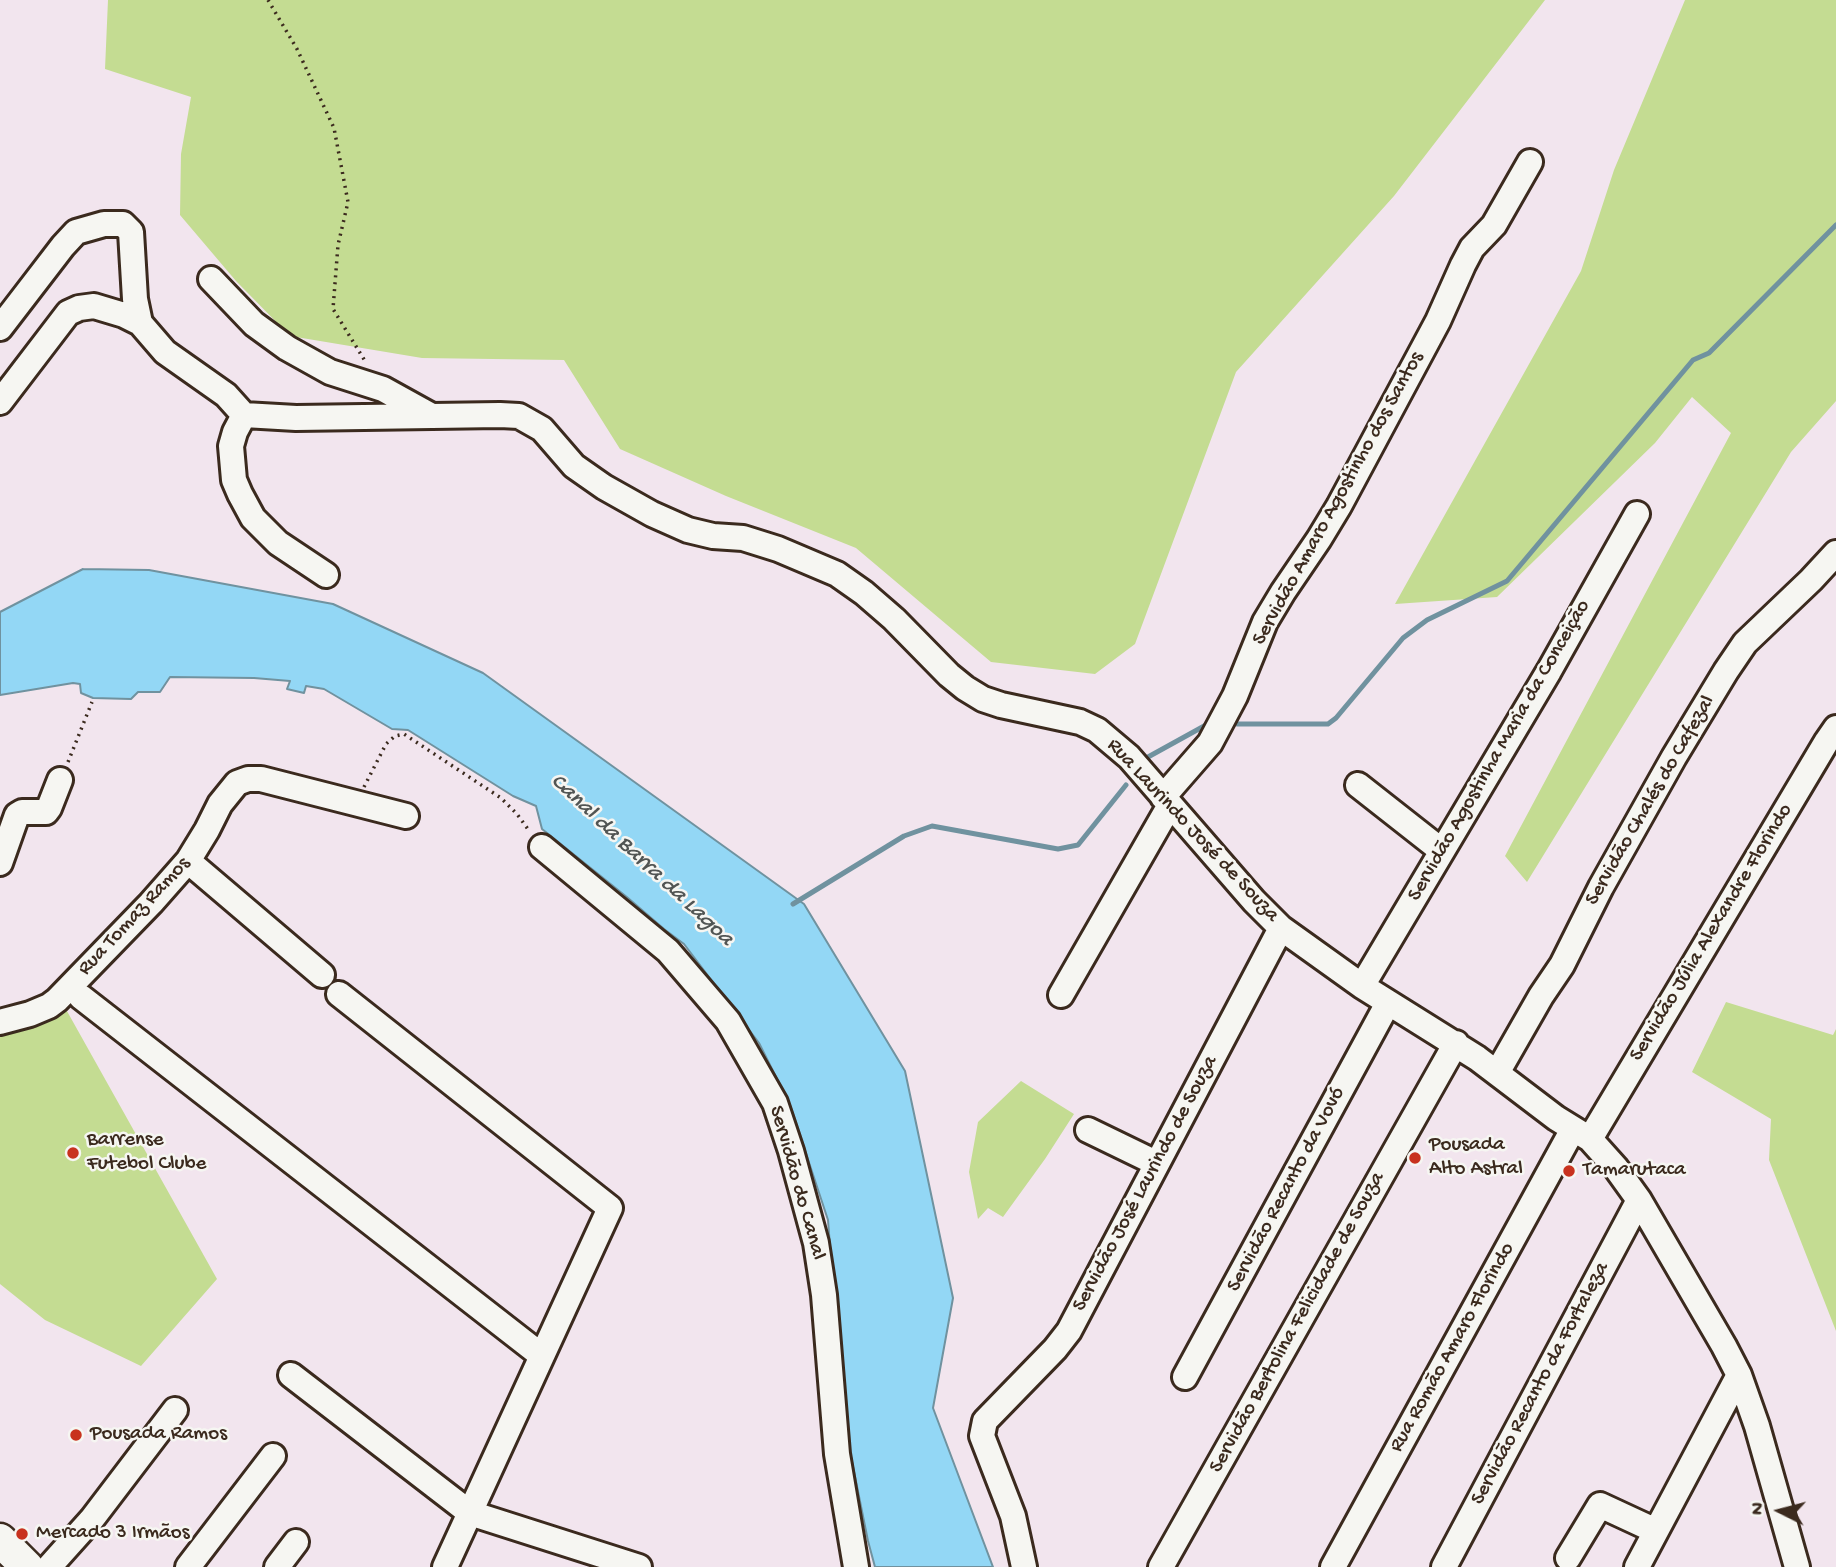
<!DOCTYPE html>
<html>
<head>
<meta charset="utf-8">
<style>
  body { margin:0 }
  #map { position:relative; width:1836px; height:1567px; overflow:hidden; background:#f2e5ee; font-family:"Gochi Hand",sans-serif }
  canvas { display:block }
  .north { position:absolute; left:1745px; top:1476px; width:70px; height:70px; -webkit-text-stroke:5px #f6f6f2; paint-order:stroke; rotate:276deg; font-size:19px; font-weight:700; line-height:28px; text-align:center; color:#3b2a1e }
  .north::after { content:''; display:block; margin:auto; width:24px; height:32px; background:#3b2a1e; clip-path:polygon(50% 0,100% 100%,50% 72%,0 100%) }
</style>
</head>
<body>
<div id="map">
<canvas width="1836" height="1567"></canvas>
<div class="north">N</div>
</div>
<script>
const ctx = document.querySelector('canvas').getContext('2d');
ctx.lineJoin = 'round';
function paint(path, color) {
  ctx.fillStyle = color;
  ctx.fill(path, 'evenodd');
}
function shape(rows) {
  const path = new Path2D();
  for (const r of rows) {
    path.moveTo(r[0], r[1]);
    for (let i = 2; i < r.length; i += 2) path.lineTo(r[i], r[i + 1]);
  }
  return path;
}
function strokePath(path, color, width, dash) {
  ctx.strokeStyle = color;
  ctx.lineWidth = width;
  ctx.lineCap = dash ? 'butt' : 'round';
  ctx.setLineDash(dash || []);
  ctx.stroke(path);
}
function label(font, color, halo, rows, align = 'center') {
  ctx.font = font + ' "Gochi Hand",sans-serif';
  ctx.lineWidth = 5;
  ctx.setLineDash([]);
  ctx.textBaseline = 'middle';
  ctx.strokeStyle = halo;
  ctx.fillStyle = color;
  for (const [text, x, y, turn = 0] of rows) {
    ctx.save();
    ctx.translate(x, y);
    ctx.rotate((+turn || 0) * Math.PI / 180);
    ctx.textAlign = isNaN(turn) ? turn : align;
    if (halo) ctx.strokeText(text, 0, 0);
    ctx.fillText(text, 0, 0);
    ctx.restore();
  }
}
paint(shape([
  [108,0,1545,0,1394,196,1236,372,1135,644,1095,674,991,662,856,548,726,496,620,449,564,360,422,358,290,336,236,281,180,215,181,154,191,97,105,69],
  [1685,0,1836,0,1836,401,1791,452,1527,882,1505,856,1731,433,1692,397,1655,443,1497,597,1395,604,1581,271,1614,170],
  [1726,1002,1833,1035,1836,1029,1836,1331,1769,1160,1771,1119,1692,1072],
  [63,1004,217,1279,141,1366,45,1320,0,1284,0,1027],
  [1021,1081,1074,1114,1045,1159,1003,1217,988,1208,978,1219,969,1172,978,1122]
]), '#c4dc92');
const water = shape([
  [83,569,149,570,333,604,483,673,804,904,905,1071,953,1298,933,1408,993,1567,875,1567,868,1541,843,1417,828,1220,790,1105,759,1043,684,944,664,929,628,898,542,829,536,806,513,796,408,730,392,729,324,689,306,686,304,693,287,689,290,681,254,678,170,677,160,692,138,692,131,699,93,698,81,693,80,684,73,683,0,695,0,612,83,569]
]);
paint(water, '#93d7f5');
strokePath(water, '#70929f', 2);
strokePath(shape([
  [1237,724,1328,724,1336,718,1403,638,1427,620,1507,581,1693,360,1709,353,1836,225],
  [1148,757,1206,725],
  [793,904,904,836,932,826,1058,849,1078,845,1126,785]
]), '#70929f', 5);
const minor = shape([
  [211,279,254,324,287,348,330,372,383,389,430,415],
  [0,328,63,246,76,232,104,224,123,224,131,232,135,299,140,323],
  [0,402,68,313,79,308,94,306,124,315,140,323,165,352,226,395,244,415,296,418,500,415,519,416,542,429,574,466,604,487,652,514,688,530,713,536,743,538,778,549,837,574,864,593,894,619,949,675,965,688,983,699,1001,705,1080,722,1097,730,1129,757,1254,901,1281,928,1362,986,1477,1058,1556,1118,1590,1139,1616,1168,1639,1200,1724,1346,1739,1375,1757,1426,1797,1567],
  [244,415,235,432,231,446,234,480,240,494,253,518,278,543,326,575],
  [1358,785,1442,851],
  [1163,797,1210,743,1235,696,1265,622,1283,592,1319,539,1339,506,1438,321,1463,265,1472,248,1494,225,1530,162],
  [542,847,668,951,728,1021,775,1103,791,1151,816,1243,824,1295,837,1454,856,1567],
  [188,861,322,975],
  [0,863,17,815,22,812,46,812,49,808,60,780],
  [1362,986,1549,671,1637,514],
  [339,994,610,1208,445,1567],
  [1061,995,1170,805],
  [81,997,542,1356],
  [0,1022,30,1014,49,1006,57,1000,151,903,188,861,207,830,220,804,237,783,248,779,261,779,406,816],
  [1497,1073,1541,996,1562,965,1601,887,1674,757,1726,671,1745,643,1811,580,1836,553],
  [1088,1130,1156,1163],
  [1590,1139,1827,741,1836,728],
  [291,1375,470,1513,639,1567],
  [1185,1377,1388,1003],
  [1568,1558,1600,1505,1656,1531],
  [49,1567,92,1519,175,1410],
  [188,1567,273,1456],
  [277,1567,296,1542],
  [1024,1567,1013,1516,982,1436,985,1421,1055,1349,1069,1331,1281,928],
  [1161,1567,1456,1043],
  [1333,1567,1573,1129],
  [1444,1567,1639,1200],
  [1637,1567,1739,1375]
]);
const major = shape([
  [0,1540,27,1567]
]);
strokePath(minor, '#3b2a1e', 30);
strokePath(major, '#3b2a1e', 37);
strokePath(shape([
  [268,0,297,49,334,128,348,202,338,245,333,309,365,361],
  [68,762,92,702],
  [364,787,386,744,395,736,404,734,501,798,517,814,530,832]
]), '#3b2a1e', 3.5, [2, 5]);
strokePath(minor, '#f6f6f2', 24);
strokePath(major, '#f6f6f2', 32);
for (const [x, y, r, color] of [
  [73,1153,7,"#c8321e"],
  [1415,1158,7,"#c8321e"],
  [1569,1171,7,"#c8321e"],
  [76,1435,7,"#c8321e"],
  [22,1534,7,"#c8321e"]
]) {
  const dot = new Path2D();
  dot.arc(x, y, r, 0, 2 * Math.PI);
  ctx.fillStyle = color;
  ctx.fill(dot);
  strokePath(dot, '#f6f6f2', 2.5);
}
label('21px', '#3b2a1e', '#f6f6f2', [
  ["Servidão Amaro Agostinho dos Santos",1339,499,-61],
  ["Servidão Agostinha Maria da Conceição",1500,751,-60],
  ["Servidão Chalés do Cafezal",1651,801,-60],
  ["Rua Laurindo José de Souza",1192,831,47],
  ["Rua Tomaz Ramos",135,917,-47],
  ["Servidão Júlia Alexandre Florindo",1712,933,-59],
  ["Servidão do Canal",796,1183,74],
  ["Servidão José Laurindo de Souza",1146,1184,-62],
  ["Servidão Recanto da Vovó",1287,1190,-62],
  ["Servidão Bertolina Felicidade de Souza",1298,1323,-61],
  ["Rua Romão Amaro Florindo",1453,1348,-61],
  ["Servidão Recanto da Fortaleza",1541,1384,-62]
]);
label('21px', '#3b2a1e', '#f6f6f2', [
  ["Barrense",87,1141],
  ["Futebol Clube",87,1165],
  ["Pousada",1429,1146],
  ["Alto Astral",1429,1170],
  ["Tamarutaca",1583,1171],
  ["Pousada Ramos",90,1435],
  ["Mercado 3 Irmãos",36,1534]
], 'left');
label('italic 23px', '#515554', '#f6f6f2', [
  ["Canal da Barra da Lagoa",641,861,43]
]);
</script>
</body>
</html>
